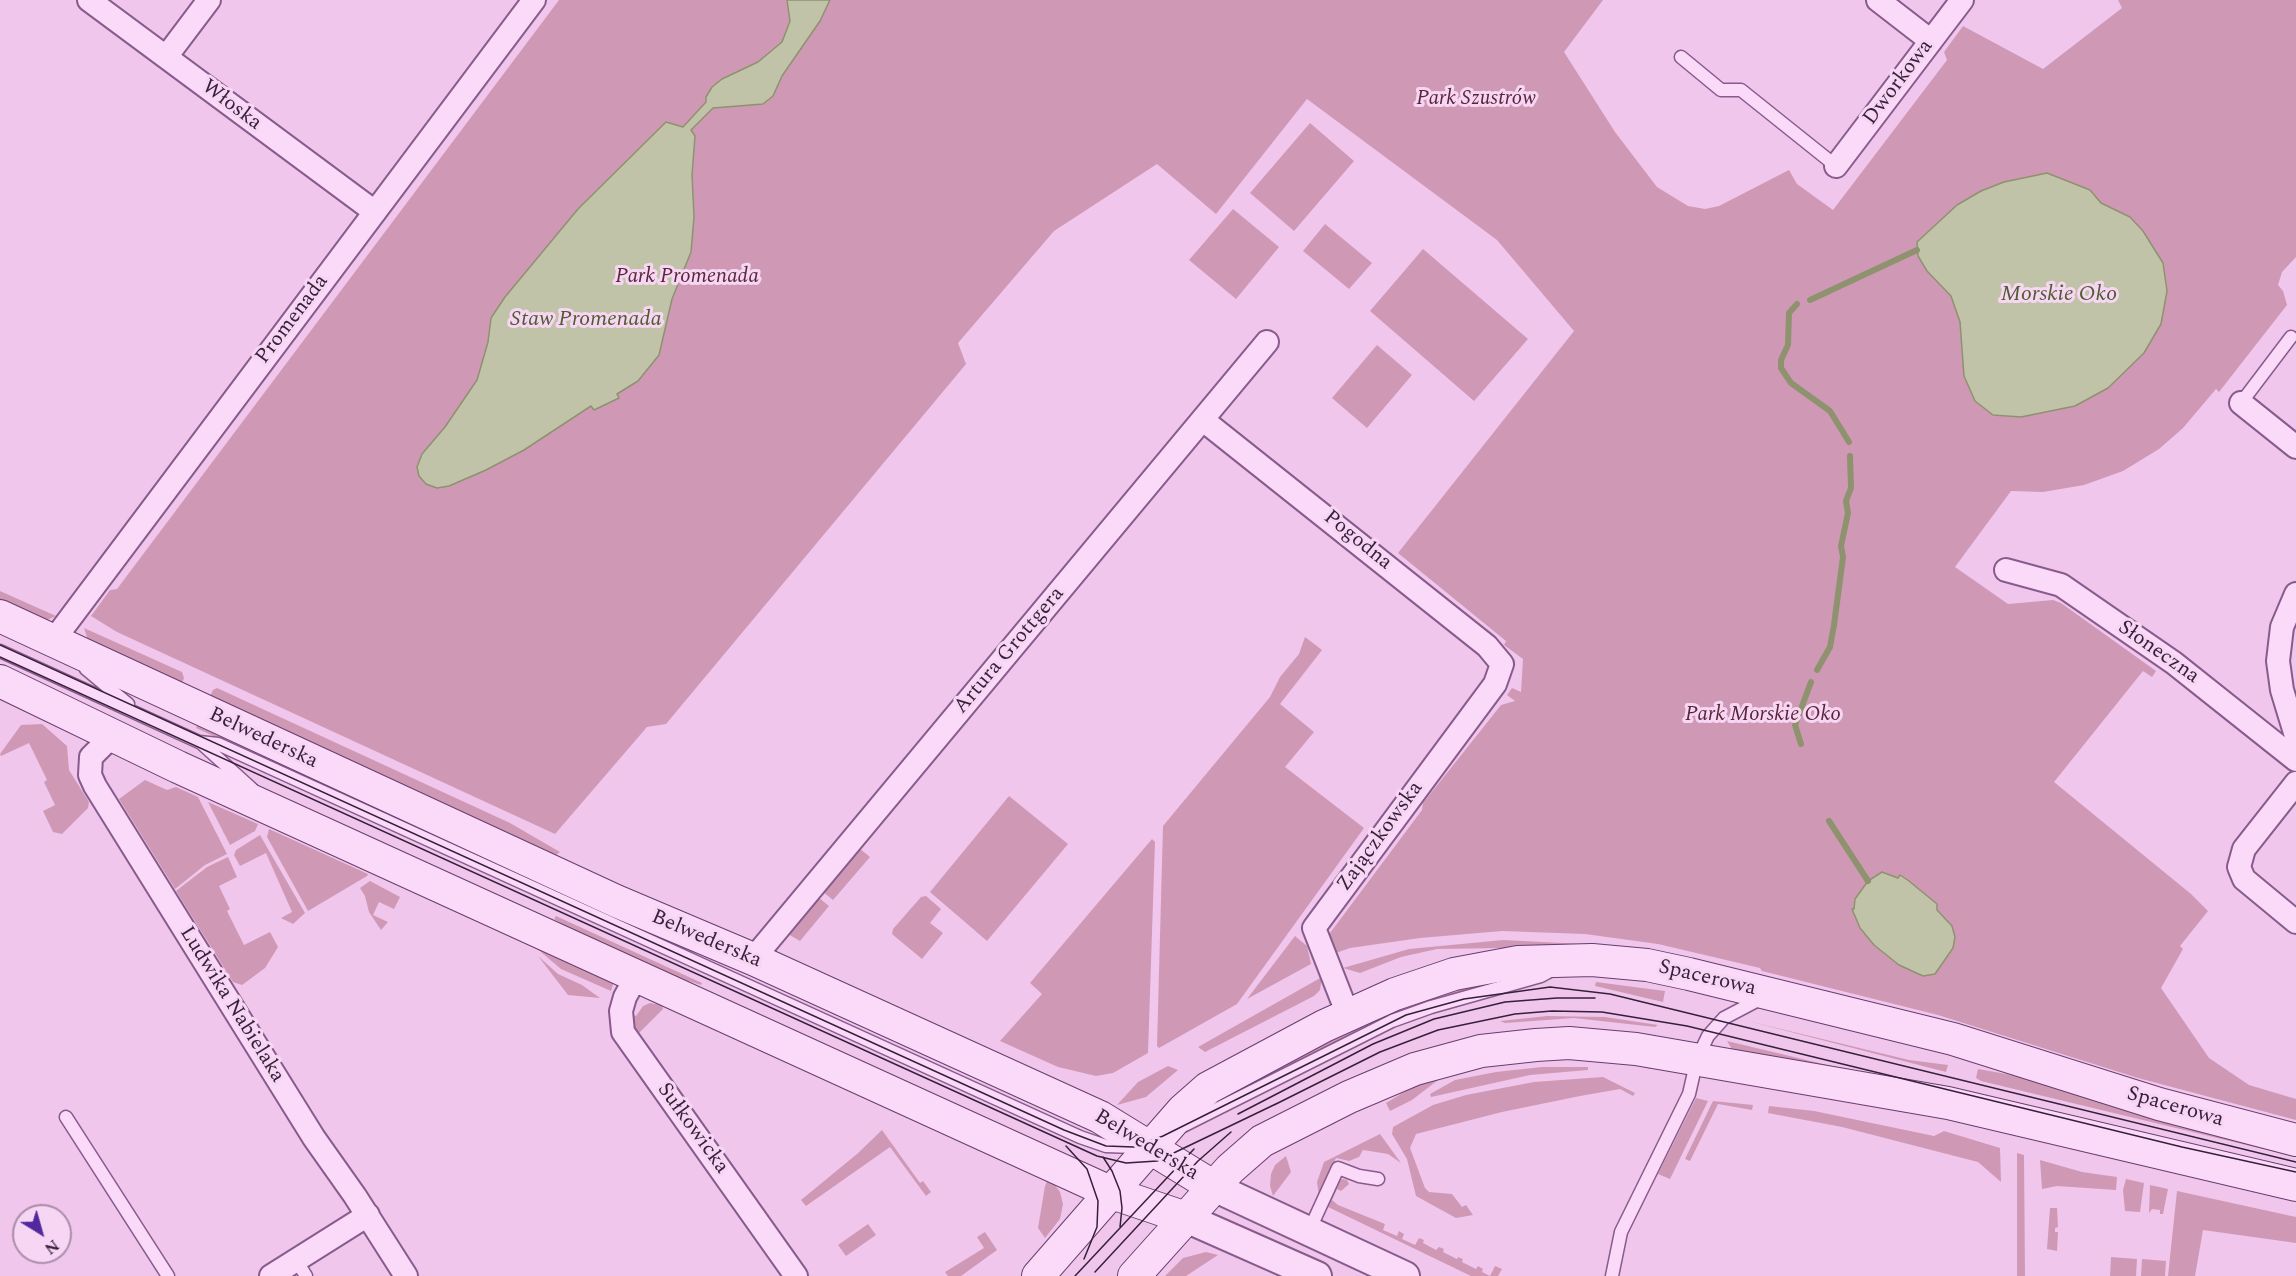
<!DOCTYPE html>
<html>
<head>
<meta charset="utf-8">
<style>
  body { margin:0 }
  #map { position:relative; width:2296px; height:1276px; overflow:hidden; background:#f0c6ed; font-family:Spectral,serif }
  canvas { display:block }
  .north { position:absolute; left:12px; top:1204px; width:60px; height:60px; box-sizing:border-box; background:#f7d6f4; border:2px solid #aa8daa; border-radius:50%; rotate:143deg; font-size:16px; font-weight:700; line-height:24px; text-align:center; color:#371f3c }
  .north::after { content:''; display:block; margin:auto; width:21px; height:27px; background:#52299d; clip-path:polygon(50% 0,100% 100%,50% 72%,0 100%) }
</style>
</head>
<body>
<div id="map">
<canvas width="2296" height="1276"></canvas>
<div class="north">N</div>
</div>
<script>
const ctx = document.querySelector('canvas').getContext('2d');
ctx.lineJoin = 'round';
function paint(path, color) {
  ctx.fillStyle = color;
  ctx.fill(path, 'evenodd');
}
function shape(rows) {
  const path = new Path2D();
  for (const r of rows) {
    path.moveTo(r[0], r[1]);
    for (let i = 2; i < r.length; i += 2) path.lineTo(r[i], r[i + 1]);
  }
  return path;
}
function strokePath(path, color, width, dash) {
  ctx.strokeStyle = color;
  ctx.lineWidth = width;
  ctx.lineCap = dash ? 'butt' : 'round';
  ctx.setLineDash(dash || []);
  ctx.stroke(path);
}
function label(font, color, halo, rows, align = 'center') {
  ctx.font = font + ' Spectral,serif';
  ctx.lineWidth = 6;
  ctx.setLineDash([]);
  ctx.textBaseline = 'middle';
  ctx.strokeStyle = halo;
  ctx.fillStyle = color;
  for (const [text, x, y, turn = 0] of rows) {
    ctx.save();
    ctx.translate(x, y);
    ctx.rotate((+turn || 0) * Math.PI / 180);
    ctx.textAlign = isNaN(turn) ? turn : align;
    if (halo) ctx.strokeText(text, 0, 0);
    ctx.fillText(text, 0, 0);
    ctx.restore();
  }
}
paint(shape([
  [559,0,1603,0,1564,52,1615,132,1657,187,1688,206,1705,209,1719,206,1789,170,1797,184,1833,210,1947,60,1944,52,1963,26,2043,69,2122,8,2118,0,2296,0,2296,257,2282,272,2278,285,2283,291,2287,305,2219,392,2216,389,2183,428,2159,449,2123,471,2084,485,2043,492,2011,491,1955,567,2008,604,2053,600,2061,603,2156,671,2152,677,2143,671,2054,782,2191,894,2208,911,2180,946,2183,949,2161,988,2209,1058,2249,1085,2296,1099,2296,1120,2138,1078,1938,1015,1762,971,1760,968,1658,944,1585,934,1502,931,1420,938,1350,948,1333,954,1327,937,1422,810,1423,803,1501,705,1515,701,1507,695,1512,688,1521,692,1523,659,1504,645,1506,641,1398,553,1574,331,1497,240,1307,99,1216,214,1157,164,1054,231,958,343,966,364,666,724,647,727,555,834,117,632,91,616,110,590,117,589],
  [1310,123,1354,161,1294,231,1250,193],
  [1233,209,1279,247,1236,299,1189,260],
  [1325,224,1372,263,1349,289,1303,251],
  [1423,249,1528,339,1474,401,1370,311],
  [1377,345,1412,375,1367,428,1332,398],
  [0,591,56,616,45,621,0,603],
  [84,628,182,672,184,678,180,688,88,640],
  [1305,637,1322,650,1280,704,1314,732,1285,767,1364,828,1237,1004,1159,1048,1157,1046,1163,826,1270,697,1280,677,1299,654],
  [217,688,510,823,560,852,555,856,208,701,213,690],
  [198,722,695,948,693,954,737,974,196,728],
  [42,724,67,746,69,770,89,802,88,808,62,834,53,832,43,811,55,805,44,782,47,780,29,743,1,756,0,754,21,725],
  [145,780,167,790,176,787,198,797,227,854,205,865,175,889,119,799],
  [1009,796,1068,844,987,941,930,892],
  [208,802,258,824,255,831,230,845],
  [269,829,368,874,367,876,308,911,267,837],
  [260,835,305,913,293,924,281,918,292,912,266,853,240,866,234,855,236,850],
  [1152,839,1155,842,1148,1053,1113,1073,1096,1076,1058,1067,1000,1041,1042,994,1030,983],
  [859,848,870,857,833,900,822,891],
  [228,857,237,877,219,886,230,909,227,911,244,945,270,932,278,947,265,968,242,985,233,982,176,891,207,867],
  [370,881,400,897,394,909,379,902,373,915,388,922,381,930,369,912,365,896,360,888],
  [926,896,941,909,930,923,943,933,922,959,892,934,893,929,921,897],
  [818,897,829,906,800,941,788,934],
  [556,916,702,983,701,985,661,972,593,942,554,919],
  [1295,936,1307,946,1311,964,1247,999],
  [1503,940,1603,945,1656,954,1567,947,1437,949,1401,957,1360,973,1343,968,1409,949],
  [535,947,614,981,611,991,561,969],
  [538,956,558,974,582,985,600,998,568,995],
  [1322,977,1320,990,1314,996,1205,1052,1198,1047],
  [1478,981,1479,987,1393,1014,1249,1087,1242,1082,1364,1020],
  [1596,982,1665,991,1663,1002,1595,986],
  [650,1003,662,1005,663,1009,635,1037,630,1013,636,1016,643,1006],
  [1547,1016,1605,1017,1658,1025,1655,1027,1574,1018,1505,1023,1500,1021],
  [1748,1021,1909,1060,1948,1065,1946,1072],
  [1727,1041,1840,1068,1839,1073,1733,1051],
  [1539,1056,1605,1057,1651,1063,1650,1069,1628,1063,1585,1059,1541,1059,1494,1064,1442,1077,1412,1100,1390,1111,1386,1103,1429,1077,1492,1062],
  [1168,1066,1178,1070,1146,1097,1117,1105,1138,1082],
  [1542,1067,1588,1067,1588,1070,1530,1075,1431,1097,1430,1094,1455,1080,1496,1072],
  [1978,1069,2040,1080,2296,1152,2296,1157,1981,1081,1976,1078],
  [1603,1077,1635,1093,1633,1096,1620,1089,1580,1096,1502,1112,1416,1134,1410,1148,1425,1188,1429,1192,1452,1194,1462,1207,1466,1205,1473,1215,1456,1218,1416,1196,1407,1159,1392,1134,1393,1127,1433,1105,1466,1095,1534,1082],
  [1696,1098,1708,1101,1670,1179,1658,1174],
  [1713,1101,1753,1105,1752,1110,1718,1104,1690,1161,1685,1159],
  [1769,1106,1814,1111,1934,1136,1944,1131,2000,1148,2001,1182,1978,1162,1842,1127,1768,1113],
  [882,1130,920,1183,923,1181,931,1192,926,1196,890,1147,806,1206,801,1200,857,1154],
  [1380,1134,1401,1163,1388,1154,1363,1150,1359,1157,1349,1161,1336,1158,1319,1197,1317,1182,1324,1162],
  [2017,1153,2024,1155,2025,1276,2017,1276],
  [1286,1156,1291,1172,1273,1196,1270,1186,1271,1174,1275,1165],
  [2040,1160,2082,1172,2117,1177,2116,1190,2057,1186,2042,1189],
  [1049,1177,1060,1192,1063,1204,1060,1219,1045,1238,1038,1228,1045,1186],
  [1342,1179,1347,1180,1349,1184,1341,1191,1337,1189,1332,1200,1338,1205,1385,1224,1383,1230,1397,1236,1399,1231,1404,1234,1402,1239,1415,1245,1419,1238,1424,1240,1423,1243,1436,1250,1439,1247,1444,1249,1443,1252,1457,1259,1458,1257,1463,1259,1462,1262,1476,1269,1478,1266,1483,1269,1482,1272,1490,1276,1495,1266,1502,1269,1498,1276,1471,1276,1326,1206,1337,1183],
  [2126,1179,2144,1183,2140,1212,2125,1211,2123,1190],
  [2150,1185,2168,1189,2163,1214,2160,1214,2160,1210,2152,1209,2149,1213],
  [2177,1191,2296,1217,2296,1243,2203,1230,2195,1276,2168,1276],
  [2050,1208,2057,1208,2058,1227,2055,1228,2055,1232,2058,1232,2057,1251,2047,1249],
  [868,1224,876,1235,846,1256,838,1245],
  [985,1232,997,1250,961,1276,948,1276,945,1272,984,1248,977,1237],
  [1206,1252,1218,1255,1186,1276,1165,1276,1183,1258],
  [2111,1257,2137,1259,2136,1276,2110,1276],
  [2142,1259,2166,1261,2165,1276,2141,1276]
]), '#cf99b5');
const water = shape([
  [787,0,830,0,820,21,782,76,773,96,763,104,713,108,691,130,695,136,692,175,694,217,691,252,672,299,659,355,638,381,617,394,619,398,594,410,591,406,524,450,486,470,449,486,437,488,426,484,419,476,417,467,422,454,445,427,477,380,488,342,491,318,505,297,578,209,666,122,683,127,706,102,706,97,712,87,722,79,758,62,782,42,790,21,787,0],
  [2047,173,2090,190,2101,203,2130,217,2143,231,2163,263,2167,291,2161,324,2144,353,2108,388,2075,406,2021,417,1993,415,1975,401,1964,376,1960,322,1951,296,1927,271,1918,256,1917,242,1957,205,1981,191,2004,182,2047,173],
  [1882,872,1898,878,1900,875,1909,881,1937,904,1937,910,1952,926,1955,937,1953,948,1935,974,1923,976,1899,965,1874,945,1860,928,1852,909,1854,909,1855,899,1868,881,1882,872]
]);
paint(water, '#c1c3a8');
strokePath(water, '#8e926e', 1.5);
strokePath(shape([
  [1810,300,1917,250],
  [1797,304,1789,313,1788,345,1781,360,1781,368,1791,383,1830,411,1849,442],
  [1817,670,1830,647,1834,625,1843,557,1841,546,1848,513,1846,501,1851,488,1850,456],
  [1801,744,1795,725,1811,682],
  [1829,821,1868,881]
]), '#8e926e', 6);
const service = shape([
  [1681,57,1721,90,1741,90,1836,166],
  [2241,403,2291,337],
  [0,651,199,742,218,744,1080,1137,1106,1146,1134,1147],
  [86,669,128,704],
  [200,742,252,789],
  [66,1117,168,1276],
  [1183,1126,1392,1021,1431,1007,1541,976,1552,970],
  [1309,1231,1338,1168,1359,1176,1378,1179],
  [296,1260,306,1276],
  [1612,1276,1621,1232,1689,1094,1697,1059,1708,1036,1724,1018,1762,998]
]);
const minor = shape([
  [89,0,375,212],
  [1878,0,1931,41],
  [166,57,209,0],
  [1836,166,1962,0],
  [2241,403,2296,447],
  [1203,420,1487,646,1502,664,1495,684,1314,928,1348,1015],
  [2006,570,2061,585,2174,663,2296,760],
  [2296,594,2282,627,2278,661,2282,690,2296,736],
  [53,641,534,0],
  [118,738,105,743,91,757,90,775,95,786,314,1138,355,1196,406,1276],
  [2296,783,2244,849,2239,867,2244,879,2296,922],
  [753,959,1267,342],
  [642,978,630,988,625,997,621,1011,623,1032,796,1276],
  [271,1276,368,1215]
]);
const tertiary = shape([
  [1214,1187,1405,1276],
  [1186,1218,1317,1276]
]);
const secondary = shape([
  [0,616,616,901,753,959,1100,1117,1214,1187],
  [0,681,178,767,1112,1193,1186,1218],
  [1038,1276,1183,1110,1208,1088,1324,1026,1395,994,1454,974,1518,962,1592,960,1647,965,1689,974,1953,1039,2159,1104,2296,1140],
  [1134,1276,1230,1169,1262,1141,1349,1097,1415,1069,1481,1051,1536,1045,1569,1043,1636,1049,1948,1103,2296,1185]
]);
strokePath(service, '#875b8c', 15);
strokePath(minor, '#875b8c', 26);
strokePath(tertiary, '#875b8c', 32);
strokePath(secondary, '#673e6e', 34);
strokePath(service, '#fadaf8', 12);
strokePath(minor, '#fadaf8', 22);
strokePath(tertiary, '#fadaf8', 28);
strokePath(secondary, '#fadaf8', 32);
strokePath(shape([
  [0,645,1064,1130,1106,1146,1134,1147,1163,1136,1406,1015,1464,999,1550,987,1610,994,2296,1162],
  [0,657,1097,1156,1126,1163,1157,1161,1280,1102],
  [1274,1105,1380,1052,1438,1030,1515,1014,1552,1011,1602,1012,1687,1026,2182,1147,2296,1172],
  [1238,1114,1373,1044,1434,1019,1505,1002,1557,998,1595,998],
  [1066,1146,1087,1169,1098,1201,1097,1227,1084,1259],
  [1103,1157,1112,1171,1120,1191,1122,1208,1120,1227],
  [1095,1272,1198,1161,1231,1132],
  [1075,1276,1194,1149]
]), '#371f3c', 1.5);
label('21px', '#371f3c', '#f7d6f4', [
  ["Dworkowa",1899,83,-53],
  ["Włoska",231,106,37],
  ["Promenada",293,320,-53],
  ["Pogodna",1357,541,39],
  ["Artura Grottgera",1010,651,-50],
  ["Słoneczna",2158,653,35],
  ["Belwederska",263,739,25],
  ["Zajączkowska",1381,837,-54],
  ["Belwederska",706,940,23],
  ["Spacerowa",1707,979,13],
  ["Ludwika Nabielaka",231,1005,58],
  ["Spacerowa",2175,1108,16],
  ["Sułkowicka",692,1129,54],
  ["Belwederska",1146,1146,31]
]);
label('italic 21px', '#592539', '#f7d6f4', [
  ["Park Szustrów",1476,100],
  ["Park Promenada",687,278],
  ["Park Morskie Oko",1763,716]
]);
label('italic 22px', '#4e5c2e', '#f7d6f4', [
  ["Morskie Oko",2059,296],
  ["Staw Promenada",586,321]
]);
</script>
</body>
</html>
